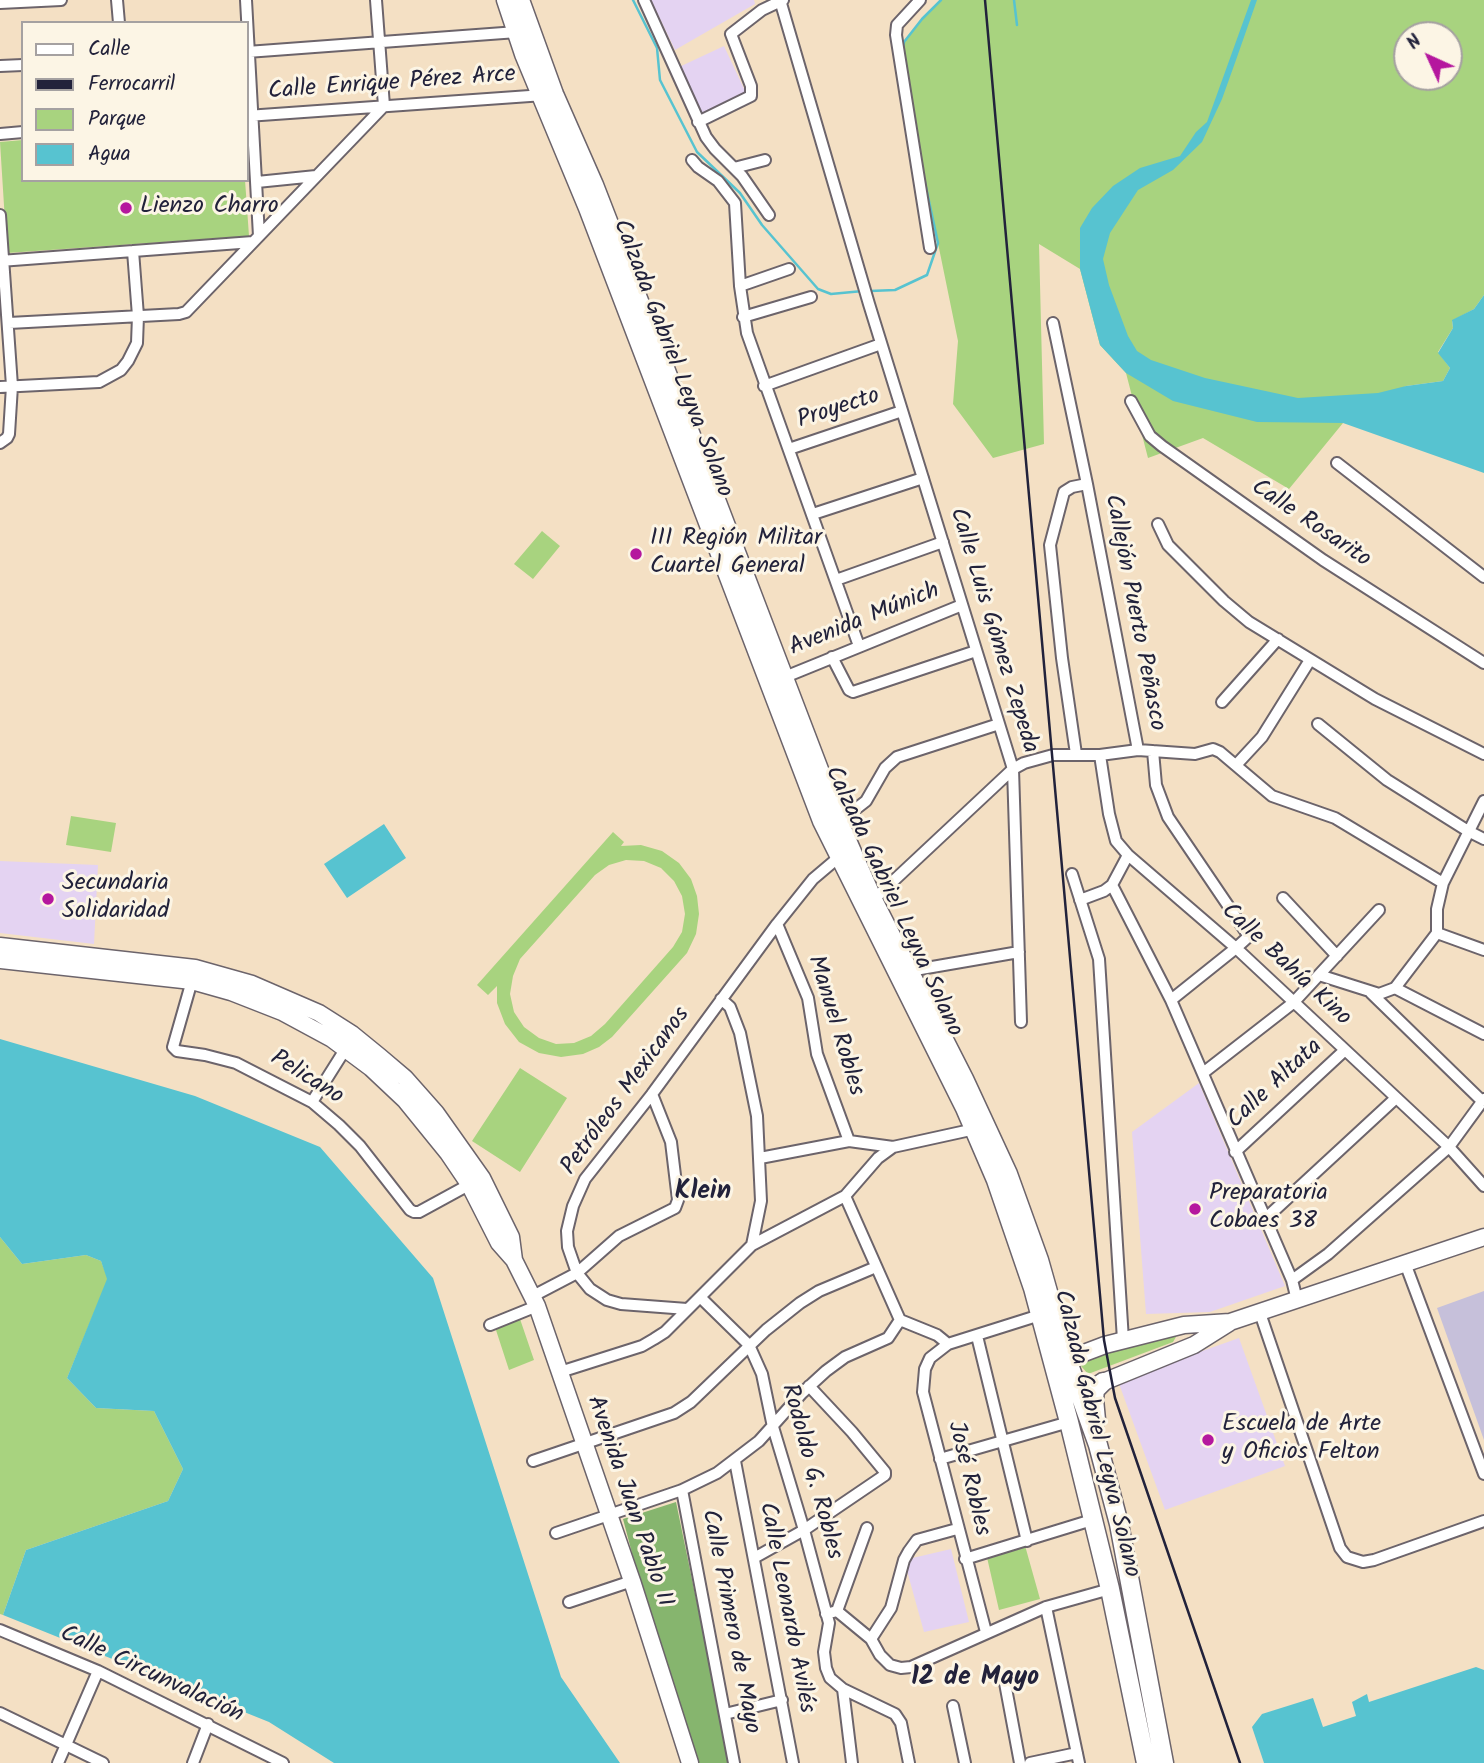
<!DOCTYPE html>
<html>
<head>
<meta charset="utf-8">
<style>
  body { margin:0 }
  #map { position:relative; width:1484px; height:1763px; overflow:hidden; background:#f4e0c4; font-family:Kalam,sans-serif }
  canvas { display:block }
  .legend { position:absolute; left:21px; top:21px; width:228px; height:161px; box-sizing:border-box; background:#fcf5e5; border:2px solid #a5a1a1; margin:0; padding:9px 12px; list-style:none; font-size:21px; color:#22223b }
  .legend li { display:flex; align-items:center; gap:14px; height:35px }
  .legend b { width:35px; border:2px solid #a5a1a1 }
  .north { position:absolute; left:1393px; top:21px; width:70px; height:70px; box-sizing:border-box; background:#fcf5e5; border:2px solid #a5a1a1; border-radius:50%; rotate:315deg; font-size:19px; font-weight:700; line-height:28px; text-align:center; color:#22223b }
  .north::after { content:''; display:block; margin:auto; width:24px; height:32px; background:#b5179e; clip-path:polygon(50% 0,100% 100%,50% 72%,0 100%) }
</style>
</head>
<body>
<div id="map">
<canvas width="1484" height="1763"></canvas>
<ul class="legend">
<li><b style="height:9px;background:#fff"></b>Calle</li>
<li><b style="height:9px;background:#22223b"></b>Ferrocarril</li>
<li><b style="height:19px;background:#a8d37f"></b>Parque</li>
<li><b style="height:19px;background:#57c3d0"></b>Agua</li>
</ul>
<div class="north">N</div>
</div>
<script>
const ctx = document.querySelector('canvas').getContext('2d');
ctx.lineJoin = 'round';
function paint(path, color) {
  ctx.fillStyle = color;
  ctx.fill(path, 'evenodd');
}
function shape(rows) {
  const path = new Path2D();
  for (const r of rows) {
    path.moveTo(r[0], r[1]);
    for (let i = 2; i < r.length; i += 2) path.lineTo(r[i], r[i + 1]);
  }
  return path;
}
function strokePath(path, color, width, dash) {
  ctx.strokeStyle = color;
  ctx.lineWidth = width;
  ctx.lineCap = dash ? 'butt' : 'round';
  ctx.setLineDash(dash || []);
  ctx.stroke(path);
}
function label(font, color, halo, rows, align = 'center') {
  ctx.font = font + ' Kalam,sans-serif';
  ctx.lineWidth = 6;
  ctx.setLineDash([]);
  ctx.textBaseline = 'middle';
  ctx.strokeStyle = halo;
  ctx.fillStyle = color;
  for (const [text, x, y, turn = 0] of rows) {
    ctx.save();
    ctx.translate(x, y);
    ctx.rotate((+turn || 0) * Math.PI / 180);
    ctx.textAlign = isNaN(turn) ? turn : align;
    if (halo) ctx.strokeText(text, 0, 0);
    ctx.fillText(text, 0, 0);
    ctx.restore();
  }
}
paint(shape([
  [651,0,754,0,755,4,675,50],
  [724,46,746,93,699,115,677,68],
  [0,861,98,865,94,944,0,933],
  [1199,1083,1285,1286,1210,1312,1146,1314,1132,1132],
  [1239,1338,1285,1466,1165,1510,1118,1381],
  [951,1549,969,1622,924,1632,904,1560]
]), '#e4d3f2');
paint(shape([
  [1484,1291,1484,1440,1437,1308]
]), '#c6c0da');
paint(shape([
  [941,0,1484,0,1484,295,1474,309,1452,321,1453,328,1438,352,1450,368,1443,381,1406,386,1343,423,1289,489,1203,438,1148,458,1126,373,1100,345,1080,269,1039,244,1044,444,993,458,953,404,958,341,904,77,904,42,922,19],
  [1407,35,1449,35,1449,77,1407,77],
  [23,140,23,180,245,180,249,236,7,253,0,142],
  [542,531,560,546,533,579,514,564],
  [71,816,116,823,111,852,66,845],
  [613,832,624,842,621,846,641,845,662,851,679,863,691,879,697,896,699,914,696,934,687,953,612,1037,599,1047,583,1054,561,1057,539,1053,519,1042,505,1024,497,1003,497,986,488,995,477,985],
  [626,860,644,861,661,868,674,881,682,896,685,914,682,932,673,947,605,1024,591,1036,574,1043,556,1044,539,1038,524,1027,514,1012,510,994,513,976,520,959,595,875,609,865],
  [520,1068,567,1098,520,1172,472,1141],
  [0,1237,22,1264,86,1255,101,1261,108,1279,67,1378,96,1408,154,1411,183,1469,168,1501,26,1550,3,1615,0,1614],
  [520,1319,534,1360,509,1370,495,1327],
  [1174,1332,1176,1337,1173,1342,1088,1374,1081,1366,1083,1359],
  [1024,1542,1040,1599,999,1610,986,1553]
]), '#a8d37f');
paint(shape([
  [676,1502,730,1763,697,1763,695,1760,667,1664,638,1576,623,1519]
]), '#86b56e');
paint(shape([
  [1251,0,1257,0,1236,60,1222,99,1202,142,1173,170,1138,190,1110,233,1103,259,1109,285,1128,336,1137,351,1151,360,1205,378,1298,398,1378,393,1406,386,1443,381,1450,368,1438,353,1453,328,1452,320,1474,309,1484,295,1484,473,1343,423,1257,422,1173,401,1126,373,1100,345,1080,269,1080,228,1092,208,1113,186,1140,168,1180,156,1196,132,1207,122],
  [384,824,406,858,347,898,324,864],
  [0,1039,195,1096,320,1147,433,1278,561,1677,620,1763,334,1763,269,1722,3,1615,26,1550,168,1501,183,1469,154,1411,96,1408,67,1378,107,1279,101,1261,86,1255,22,1264,0,1237],
  [1476,1667,1484,1670,1484,1763,1264,1763,1252,1727,1262,1714,1313,1698,1323,1727,1356,1716,1352,1702,1367,1694,1369,1702]
]), '#57c3d0');
strokePath(shape([
  [633,0,657,48,660,80,697,152,740,193,762,225,818,289,831,294,863,291],
  [1014,0,1017,25],
  [903,48,904,42,922,19,941,0],
  [870,291,895,290,927,275,938,243,924,178]
]), '#57c3d0', 2.5);
const street = shape([
  [117,0,119,23],
  [246,0,259,236],
  [644,0,706,137,715,149,742,176,769,215],
  [780,0,869,304,1013,769,1021,1022],
  [920,0,897,25,896,35,930,248],
  [0,3,61,0],
  [247,52,517,32],
  [0,66,23,65],
  [247,116,544,95],
  [698,122,751,96,751,86,731,34,762,10,783,0],
  [0,134,23,132],
  [692,160,698,167,718,181,735,203,740,286,747,333,859,646],
  [734,168,765,160],
  [257,182,316,176],
  [0,215,12,386,9,434,7,438,0,443],
  [0,261,253,242],
  [740,286,789,269],
  [743,317,811,297],
  [9,323,179,314,186,312,384,106,376,0],
  [1053,323,1087,484,1138,750],
  [764,386,881,344],
  [0,387,99,382,121,370,128,361,137,343,138,316,133,251],
  [1131,401,1150,436,1162,446,1323,560,1484,663],
  [789,449,902,411],
  [1337,463,1484,577],
  [813,514,923,478],
  [1158,524,1168,545,1224,601,1249,622,1375,699,1484,754],
  [836,580,943,542],
  [832,657,849,690,853,692,976,651],
  [780,679,962,605],
  [1222,702,1278,639],
  [1318,724,1387,780,1468,831,1484,839],
  [1153,751,1156,785,1168,817,1248,935,1247,938,1236,948,1171,1000],
  [1076,754,1062,658,1050,545,1064,492,1072,487,1087,484],
  [1100,755,1109,814,1116,841,1128,855,1236,948,1449,1147,1484,1186],
  [1237,764,1262,737,1310,660],
  [839,822,866,801,885,768,897,757,999,724],
  [1072,874,1099,959,1123,1340],
  [1112,885,1171,1000,1292,1280,1297,1300],
  [1283,898,1337,956],
  [873,900,1013,769,1024,763,1053,755,1100,755,1138,750,1195,754,1213,749,1220,752,1272,796,1335,818,1443,883],
  [1080,900,1104,891,1112,885,1128,855],
  [777,924,808,998,817,1054,849,1141],
  [1437,933,1484,950],
  [909,971,1019,952],
  [1319,975,1379,994,1395,988,1437,933,1437,909,1443,883,1484,801],
  [193,977,173,1047,177,1051,205,1055,236,1063,312,1102,339,1125,360,1146,410,1210,414,1212,419,1212,474,1182],
  [1395,988,1484,1034],
  [1371,993,1482,1101],
  [721,999,730,1007,740,1033,757,1116,761,1201,752,1245],
  [1203,1073,1293,1003,1379,910],
  [312,1102,346,1048],
  [1235,1152,1345,1050],
  [760,1158,849,1141,893,1147],
  [845,1196,900,1320],
  [1265,1219,1396,1098],
  [1405,1263,1484,1474],
  [1292,1280,1328,1254,1449,1147,1484,1099],
  [533,1296,577,1273,619,1236,675,1208,678,1200,671,1142,652,1094],
  [700,1297,749,1345,762,1374,773,1427,804,1530,829,1623,824,1652,826,1668,830,1678,843,1689,895,1714,901,1723,909,1763],
  [687,1309,621,1304,607,1300,590,1289,577,1273,568,1247,567,1231,573,1206,585,1179,652,1094,777,924,813,879,839,857],
  [1260,1313,1340,1548,1347,1557,1363,1562,1374,1560,1484,1521],
  [490,1325,537,1306],
  [977,1336,1027,1541],
  [560,1372,642,1346,654,1339,665,1332,752,1245,845,1196,878,1158,893,1147,975,1129],
  [940,1459,1069,1422],
  [533,1461,674,1413,691,1402,766,1330,800,1303,819,1291,876,1267],
  [735,1461,793,1763],
  [682,1490,734,1763],
  [556,1533,682,1490,717,1473,759,1441,802,1393,826,1371,845,1357,888,1338,900,1320,937,1335,948,1344],
  [754,1558,804,1530,885,1475,885,1472,852,1432,809,1386],
  [965,1559,1092,1520],
  [569,1602,632,1581],
  [1046,1607,1079,1763],
  [837,1611,867,1528],
  [826,1614,837,1611,871,1639,880,1655,890,1665,901,1668,911,1667,1046,1607,1110,1589],
  [0,1630,98,1671,283,1763],
  [986,1632,923,1392,925,1369,930,1358,948,1344,1040,1315],
  [871,1639,891,1608,904,1560,909,1551,917,1540,957,1529],
  [1005,1683,1020,1763],
  [843,1689,852,1763],
  [953,1706,965,1763],
  [0,1713,103,1763],
  [725,1714,782,1700],
  [58,1763,98,1671],
  [193,1763,208,1724],
  [1030,1763,1077,1753]
]);
const secondary = shape([
  [0,946,195,968,252,984,319,1013,352,1034,379,1056,405,1078,436,1113,482,1178,511,1237,514,1260],
  [0,960,192,981,231,992,282,1012,332,1039,371,1068,405,1100,448,1153,469,1184,499,1243,514,1260,537,1306,632,1581,690,1763],
  [1055,1364,1105,1345,1184,1325,1230,1322,1484,1237],
  [1091,1387,1194,1345,1229,1323]
]);
const primary = shape([
  [506,0,524,54,588,208,822,821,965,1108,996,1180,1033,1288,1069,1422,1110,1589,1146,1763],
  [520,0,554,94,594,185,713,492,839,822,873,900,964,1079,1008,1174,1039,1260,1067,1359,1098,1445,1119,1524,1164,1763],
  [1096,1420,1094,1399,1095,1390,1103,1382]
]);
strokePath(street, '#6c646b', 14);
strokePath(secondary, '#6c646b', 19);
strokePath(primary, '#6c646b', 21);
strokePath(street, '#fff', 10);
strokePath(secondary, '#fff', 16);
strokePath(primary, '#fff', 18);
strokePath(shape([
  [985,0,1104,1340,1115,1398,1240,1763]
]), '#22223b', 2.5);
for (const [x, y, r, color] of [
  [126,208,7,"#b5179e"],
  [636,554,7,"#b5179e"],
  [48,899,7,"#b5179e"],
  [1195,1209,7,"#b5179e"],
  [1208,1440,7,"#b5179e"]
]) {
  const dot = new Path2D();
  dot.arc(x, y, r, 0, 2 * Math.PI);
  ctx.fillStyle = color;
  ctx.fill(dot);
  strokePath(dot, '#fcf5e5', 2.5);
}
label('24px', '#22223b', '#fcf5e5', [
  ["Calle Enrique Pérez Arce",392,85,-4],
  ["Calzada Gabriel Leyva Solano",671,359,69],
  ["Proyecto",839,410,-18],
  ["Calle Rosarito",1310,525,34],
  ["Callejón Puerto Peñasco",1133,613,79],
  ["Avenida Múnich",865,621,-22],
  ["Calle Luis Gómez Zepeda",992,631,73],
  ["Calzada Gabriel Leyva Solano",892,902,65],
  ["Calle Bahía Kino",1285,966,43],
  ["Manuel Robles",834,1026,73],
  ["Pelicano",306,1079,32],
  ["Calle Altata",1276,1085,-43],
  ["Petróleos Mexicanos",627,1092,-54],
  ["Calzada Gabriel Leyva Solano",1095,1434,76],
  ["Rodoldo G. Robles",810,1472,75],
  ["José Robles",967,1479,76],
  ["Avenida Juan Pablo II",628,1502,71],
  ["Calle Leonardo Avilés",785,1608,79],
  ["Calle Primero de Mayo",729,1622,79],
  ["Calle Circunvalación",151,1676,25]
]);
label('24px', '#22223b', '#fcf5e5', [
  ["Lienzo Charro",140,208],
  ["III Región Militar",650,540],
  ["Cuartel General",650,568],
  ["Secundaria",62,885],
  ["Solidaridad",62,913],
  ["Preparatoria",1209,1195],
  ["Cobaes 38",1209,1223],
  ["Escuela de Arte",1222,1426],
  ["y Oficios Felton",1222,1454]
], 'left');
label('bold 26px', '#22223b', '#fcf5e5', [
  ["Klein",703,1194],
  ["12 de Mayo",975,1680]
]);
</script>
</body>
</html>
